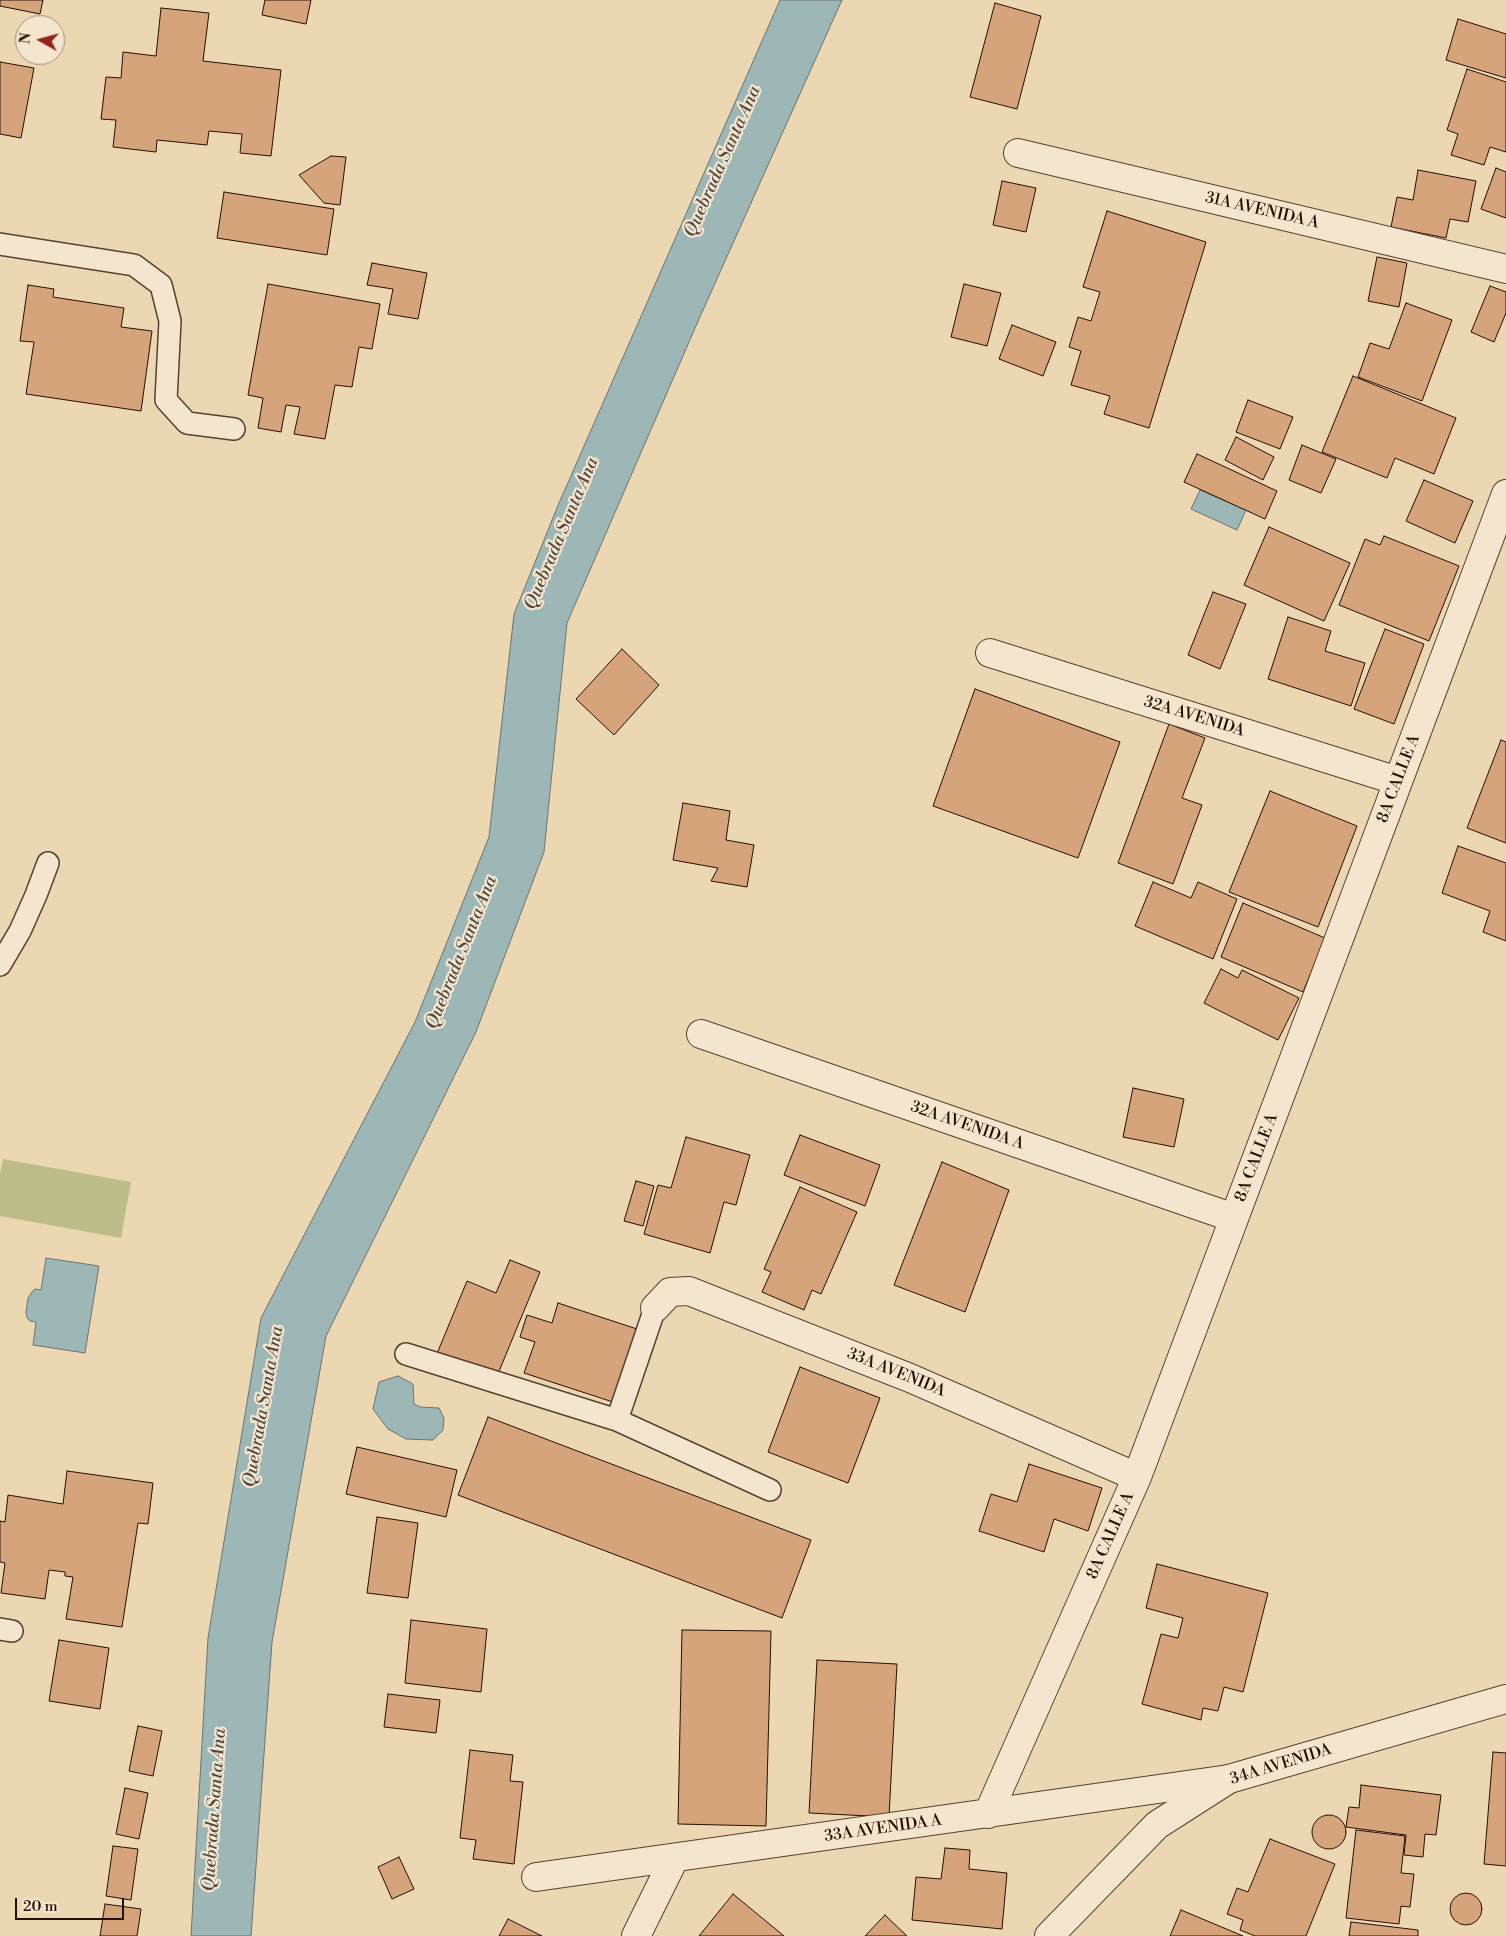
<!DOCTYPE html>
<html>
<head>
<meta charset="utf-8">
<style>
  body { margin:0 }
  #map { position:relative; width:1506px; height:1936px; overflow:hidden; background:#ecd7b3; font-family:"Libre Bodoni",serif }
  canvas { display:block }
  .north { position:absolute; left:15px; top:15px; width:50px; height:50px; box-sizing:border-box; background:#f3e5ce; border:1px solid #a18f7d; border-radius:50%; rotate:277deg; font-size:14px; font-weight:700; line-height:20px; text-align:center; color:#270e03 }
  .north::after { content:''; display:block; margin:auto; width:18px; height:22px; background:#8f2418; clip-path:polygon(50% 0,100% 100%,50% 72%,0 100%) }
  .scale { position:absolute; left:15px; top:1898px; width:109px; height:22px; box-sizing:border-box; border:2px solid #270e03; border-top:0; padding-left:6px; font-size:15px; line-height:18px; white-space:nowrap; color:#270e03; -webkit-text-stroke:4px #f3e5ce; paint-order:stroke }
</style>
</head>
<body>
<div id="map">
<canvas width="1506" height="1936"></canvas>
<div class="north">N</div>
<div class="scale">20 m</div>
</div>
<script>
const ctx = document.querySelector('canvas').getContext('2d');
ctx.lineJoin = 'round';
function paint(path, color) {
  ctx.fillStyle = color;
  ctx.fill(path, 'evenodd');
}
function shape(rows) {
  const path = new Path2D();
  for (const r of rows) {
    if (r.length === 3) {
      path.moveTo(r[0] + r[2], r[1]);
      path.arc(r[0], r[1], r[2], 0, 2 * Math.PI);
      continue;
    }
    path.moveTo(r[0], r[1]);
    for (let i = 2; i < r.length; i += 2) path.lineTo(r[i], r[i + 1]);
  }
  return path;
}
function strokePath(path, color, width, dash) {
  ctx.strokeStyle = color;
  ctx.lineWidth = width;
  ctx.lineCap = dash ? 'butt' : 'round';
  ctx.setLineDash(dash || []);
  ctx.stroke(path);
}
function label(font, color, halo, rows, align = 'center') {
  ctx.font = font + ' "Libre Bodoni",serif';
  ctx.lineWidth = 4.5;
  ctx.setLineDash([]);
  ctx.textBaseline = 'middle';
  ctx.strokeStyle = halo;
  ctx.fillStyle = color;
  for (const [text, x, y, turn = 0] of rows) {
    ctx.save();
    ctx.translate(x, y);
    ctx.rotate((+turn || 0) * Math.PI / 180);
    ctx.textAlign = isNaN(turn) ? turn : align;
    if (halo) ctx.strokeText(text, 0, 0);
    ctx.fillText(text, 0, 0);
    ctx.restore();
  }
}
paint(shape([
  [3,1159,131,1182,121,1238,0,1216,0,1174]
]), '#bdbd89');
const water = shape([
  [780,0,842,0,699,319,567,623,544,852,476,1032,326,1336,272,1642,251,1936,191,1936,208,1638,261,1318,415,1022,489,837,514,614,559,503,780,0],
  [1200,490,1246,510,1237,530,1191,509,1200,490],
  [46,1258,99,1266,85,1353,33,1345,36,1322,30,1321,27,1318,26,1312,28,1298,32,1292,35,1289,41,1290,46,1258],
  [398,1376,413,1384,414,1404,420,1407,439,1408,444,1418,443,1430,433,1440,406,1439,388,1429,373,1409,379,1382,398,1376]
]);
paint(water, '#9cb7b6');
strokePath(water, '#6d736e', 1);
const building = shape([
  [0,0,43,0,40,14,0,6,0,0],
  [265,0,311,0,306,24,262,15,265,0],
  [995,3,1041,16,1017,109,970,97,995,3],
  [161,8,209,13,203,61,281,70,271,156,240,153,242,134,209,131,207,145,157,140,156,152,113,147,116,120,101,119,106,77,121,78,123,52,156,56,161,8],
  [1458,19,1506,34,1506,78,1446,60,1458,19],
  [0,62,34,68,21,138,0,134,0,62],
  [1467,69,1506,82,1506,152,1490,147,1484,165,1451,155,1458,134,1447,130,1467,69],
  [331,156,346,157,340,205,324,203,299,175,331,156],
  [1496,168,1506,172,1506,218,1481,209,1496,168],
  [1418,170,1476,181,1468,222,1450,219,1446,238,1391,227,1397,197,1413,200,1418,170],
  [1002,181,1036,188,1026,232,993,225,1002,181],
  [224,192,334,209,327,255,217,238,224,192],
  [1107,211,1206,242,1149,428,1104,414,1110,396,1071,385,1081,351,1069,347,1078,317,1091,321,1100,292,1083,287,1107,211],
  [1377,257,1407,263,1399,307,1368,301,1377,257],
  [372,263,427,273,418,319,388,314,393,289,367,285,372,263],
  [268,284,380,304,372,349,359,347,352,387,335,385,325,439,294,434,300,407,286,405,281,432,258,428,263,398,248,395,268,284],
  [964,284,1001,293,987,346,951,337,964,284],
  [28,285,54,289,53,297,124,308,121,327,152,331,141,411,26,394,34,342,20,341,28,285],
  [1490,286,1506,292,1506,313,1494,342,1471,332,1490,286],
  [1406,303,1452,320,1422,401,1358,377,1370,343,1389,349,1406,303],
  [1012,325,1056,342,1043,376,999,359,1012,325],
  [1353,376,1456,418,1434,474,1395,458,1387,478,1322,452,1353,376],
  [1248,400,1293,417,1280,449,1236,432,1248,400],
  [1236,437,1274,457,1263,480,1225,460,1236,437],
  [1302,445,1336,459,1321,493,1289,480,1302,445],
  [1197,454,1277,491,1265,519,1184,482,1197,454],
  [1424,480,1473,501,1455,543,1406,521,1424,480],
  [1269,527,1350,563,1324,621,1244,585,1269,527],
  [1384,536,1459,566,1429,641,1339,605,1365,539,1380,545,1384,536],
  [1213,592,1246,604,1220,669,1188,655,1213,592],
  [1288,617,1331,631,1325,651,1365,663,1351,706,1268,679,1288,617],
  [1385,629,1424,644,1394,724,1354,709,1385,629],
  [622,649,659,685,614,735,576,699,622,649],
  [975,689,1120,742,1078,858,933,806,975,689],
  [1169,724,1205,738,1182,798,1202,805,1173,884,1118,863,1169,724],
  [1501,740,1506,742,1506,843,1467,828,1501,740],
  [1270,791,1357,826,1318,927,1229,892,1270,791],
  [683,803,730,811,726,840,754,845,747,887,711,881,718,868,673,860,683,803],
  [1458,846,1506,863,1506,941,1483,932,1490,911,1442,893,1458,846],
  [1153,882,1191,898,1198,882,1237,899,1213,959,1135,926,1153,882],
  [1243,903,1325,938,1303,992,1221,957,1243,903],
  [1221,969,1238,978,1242,970,1299,998,1278,1040,1204,1003,1221,969],
  [1133,1088,1184,1099,1174,1147,1123,1137,1133,1088],
  [800,1135,880,1165,865,1206,784,1175,800,1135],
  [686,1137,750,1155,736,1205,724,1202,710,1253,644,1234,658,1185,671,1188,686,1137],
  [942,1162,1009,1190,965,1312,894,1285,942,1162],
  [636,1181,654,1186,643,1226,624,1221,636,1181],
  [800,1187,857,1212,821,1294,812,1290,804,1310,762,1292,771,1272,764,1269,800,1187],
  [510,1260,540,1272,495,1381,436,1356,467,1281,496,1293,510,1260],
  [558,1303,640,1330,616,1403,524,1373,535,1342,520,1337,527,1315,552,1323,558,1303],
  [800,1367,880,1398,848,1483,768,1452,800,1367],
  [488,1417,811,1540,782,1618,458,1495,488,1417],
  [357,1447,457,1470,446,1517,346,1494,357,1447],
  [1029,1464,1102,1488,1088,1531,1054,1519,1044,1552,979,1531,991,1494,1017,1502,1029,1464],
  [67,1471,153,1483,148,1524,138,1523,122,1627,66,1619,73,1577,65,1576,65,1572,49,1570,45,1599,1,1593,5,1563,0,1562,0,1521,5,1522,8,1495,63,1504,67,1471],
  [377,1517,418,1523,408,1598,367,1593,377,1517],
  [1157,1564,1268,1593,1243,1692,1224,1687,1218,1711,1203,1708,1201,1720,1142,1704,1161,1634,1178,1638,1183,1618,1146,1608,1157,1564],
  [411,1620,487,1629,481,1692,405,1683,411,1620],
  [682,1630,771,1631,766,1826,678,1824,682,1630],
  [59,1640,109,1648,100,1709,49,1701,59,1640],
  [817,1660,897,1664,889,1817,809,1813,817,1660],
  [388,1694,440,1700,436,1733,384,1727,388,1694],
  [138,1726,162,1731,153,1776,129,1771,138,1726],
  [470,1750,513,1755,510,1781,523,1782,514,1864,473,1859,476,1840,460,1838,470,1750],
  [1493,1752,1506,1753,1506,1866,1484,1864,1493,1752],
  [1361,1785,1441,1795,1436,1835,1425,1834,1423,1857,1404,1855,1406,1835,1346,1827,1349,1807,1359,1808,1361,1785],
  [125,1788,148,1793,139,1839,116,1834,125,1788],
  [1329,1832,17],
  [1356,1830,1405,1836,1401,1873,1414,1874,1410,1907,1401,1906,1399,1924,1346,1918,1356,1830],
  [1270,1839,1335,1864,1306,1936,1255,1936,1240,1930,1243,1920,1227,1914,1237,1888,1248,1892,1270,1839],
  [113,1846,138,1849,131,1900,106,1896,113,1846],
  [945,1848,970,1850,969,1869,1007,1873,1002,1929,912,1920,916,1877,941,1879,945,1848],
  [399,1857,414,1889,392,1899,378,1867,399,1857],
  [1466,1909,16],
  [733,1894,784,1936,699,1936,733,1894],
  [105,1904,141,1909,137,1936,100,1936,105,1904],
  [1181,1910,1243,1936,1170,1936,1181,1910],
  [885,1915,907,1936,865,1936,885,1915],
  [508,1919,542,1936,499,1936,508,1919],
  [1351,1922,1418,1930,1418,1936,1349,1936,1351,1922]
]);
paint(building, '#d5a47b');
strokePath(building, '#270e03', 1);
const service = shape([
  [0,244,134,265,161,285,170,321,166,400,187,423,234,429],
  [0,965,20,931,36,895,48,863],
  [406,1354,617,1420,655,1308],
  [617,1420,770,1490],
  [0,1629,12,1631]
]);
const minor = shape([
  [1018,153,1506,269],
  [990,653,1398,781],
  [701,1034,1234,1218],
  [655,1308,670,1292,689,1291,910,1378,1137,1477],
  [988,1814,1137,1477,1506,494],
  [536,1877,1229,1779],
  [636,1936,674,1859]
]);
const tertiary = shape([
  [1049,1936,1157,1825,1229,1779,1506,1699]
]);
strokePath(service, '#58402f', 24);
strokePath(minor, '#58402f', 30);
strokePath(tertiary, '#58402f', 30);
strokePath(service, '#f3e5ce', 21);
strokePath(minor, '#f3e5ce', 28);
strokePath(tertiary, '#f3e5ce', 28);
label('16px', '#270e03', '#f3e5ce', [
  ["31A AVENIDA A",1262,211,13],
  ["32A AVENIDA",1194,717,17],
  ["8A CALLE A",1399,779,-69],
  ["32A AVENIDA A",967,1126,19],
  ["8A CALLE A",1257,1158,-69],
  ["33A AVENIDA",896,1373,22],
  ["8A CALLE A",1111,1536,-66],
  ["34A AVENIDA",1281,1765,-17],
  ["33A AVENIDA A",883,1829,-8]
]);
label('italic 18px', '#504942', '#f3e5ce', [
  ["Quebrada Santa Ana",723,162,-66],
  ["Quebrada Santa Ana",562,534,-67],
  ["Quebrada Santa Ana",462,953,-68],
  ["Quebrada Santa Ana",264,1407,-80],
  ["Quebrada Santa Ana",215,1810,-86]
]);
</script>
</body>
</html>
